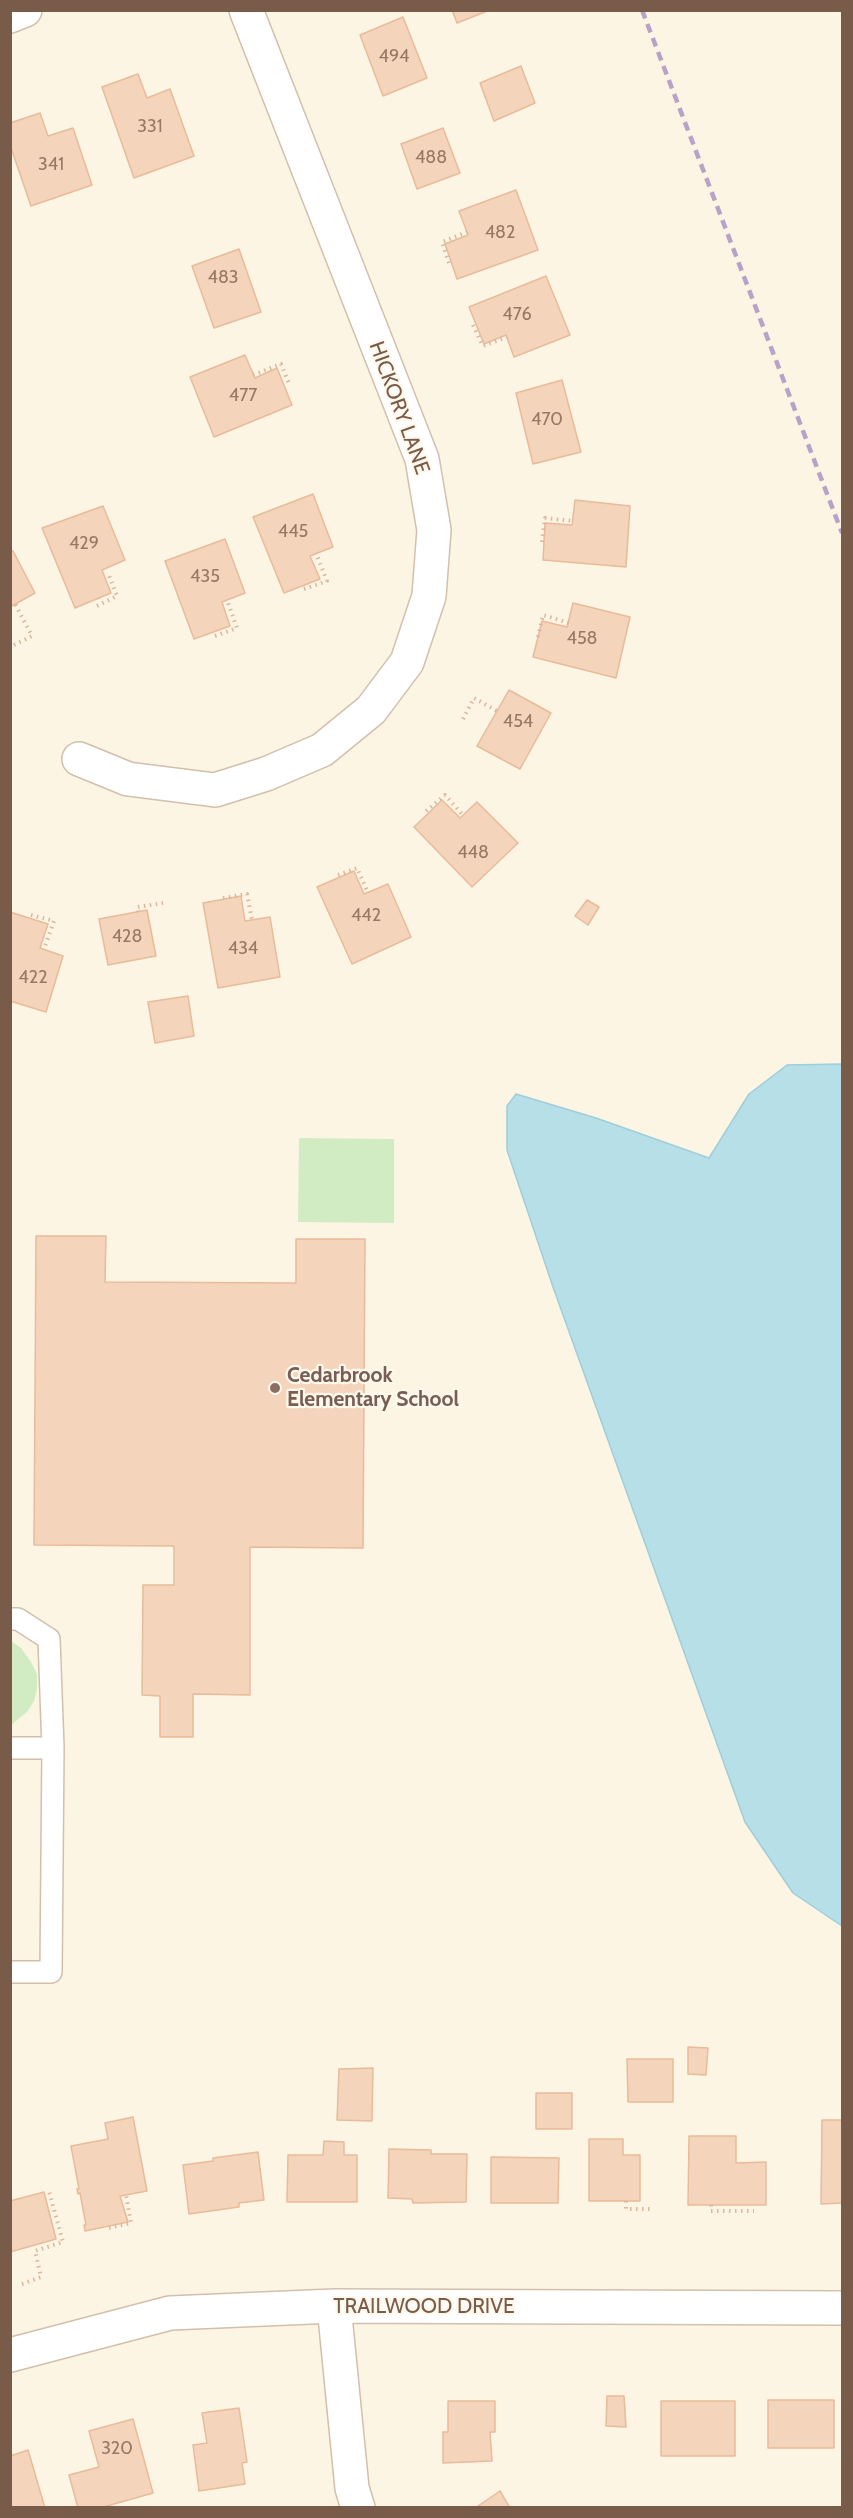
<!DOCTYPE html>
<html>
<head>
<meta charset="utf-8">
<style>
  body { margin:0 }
  #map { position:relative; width:853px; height:2518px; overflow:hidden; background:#fdf5e4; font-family:Cabin,sans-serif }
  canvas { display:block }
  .frame { position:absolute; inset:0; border:12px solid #785b48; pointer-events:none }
</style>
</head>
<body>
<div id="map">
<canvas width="853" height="2518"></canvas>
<div class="frame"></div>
</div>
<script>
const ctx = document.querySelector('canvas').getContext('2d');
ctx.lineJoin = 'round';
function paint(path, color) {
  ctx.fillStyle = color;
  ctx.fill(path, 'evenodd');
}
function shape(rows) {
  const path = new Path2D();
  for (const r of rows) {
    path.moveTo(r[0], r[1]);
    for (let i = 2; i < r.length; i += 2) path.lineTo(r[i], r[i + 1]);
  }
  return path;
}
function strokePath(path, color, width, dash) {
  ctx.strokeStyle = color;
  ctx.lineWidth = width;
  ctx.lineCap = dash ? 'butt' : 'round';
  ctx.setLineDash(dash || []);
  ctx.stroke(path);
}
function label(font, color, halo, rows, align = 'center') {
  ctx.font = font + ' Cabin,sans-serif';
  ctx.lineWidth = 4.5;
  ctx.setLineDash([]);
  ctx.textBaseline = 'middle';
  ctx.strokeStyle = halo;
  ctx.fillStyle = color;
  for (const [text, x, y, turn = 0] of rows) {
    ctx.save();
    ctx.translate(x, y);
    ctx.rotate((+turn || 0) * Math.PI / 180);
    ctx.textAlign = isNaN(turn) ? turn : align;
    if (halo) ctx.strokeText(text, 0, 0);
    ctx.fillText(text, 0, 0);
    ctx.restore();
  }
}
paint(shape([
  [299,1138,394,1139,394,1223,298,1222],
  [11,1641,21,1648,31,1662,37,1674,37,1689,34,1701,27,1712,11,1725]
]), '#d1ecc2');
const water = shape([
  [842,1064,842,1926,793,1893,745,1822,553,1287,507,1150,507,1106,516,1094,596,1118,709,1158,749,1094,787,1065,842,1064]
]);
paint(water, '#b7dfe8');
strokePath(water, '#9dcedb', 1.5);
const building = shape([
  [452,10,490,10,457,23,452,10],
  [403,17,427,78,383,96,360,35,403,17],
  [521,66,535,103,494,121,480,83,521,66],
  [138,74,147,98,170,89,194,156,134,178,102,87,138,74],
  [40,113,48,136,73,128,92,185,31,206,10,145,10,123,40,113],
  [443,128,460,173,417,189,401,144,443,128],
  [516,190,538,250,457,279,445,244,468,235,459,211,516,190],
  [239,249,261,312,214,328,192,266,239,249],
  [546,276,570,335,514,357,506,335,484,344,469,307,546,276],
  [245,355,255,378,277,368,292,405,214,437,190,377,245,355],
  [562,380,581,452,533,464,516,393,562,380],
  [313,494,333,547,310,556,320,579,284,593,253,517,313,494],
  [575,500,630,506,626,567,543,560,545,523,572,525,575,500],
  [103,506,125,560,102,570,111,593,75,608,42,528,103,506],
  [225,539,245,593,222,602,230,626,194,639,165,561,225,539],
  [13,551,35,593,10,607,10,552,13,551],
  [573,603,630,617,616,678,533,657,542,621,567,627,573,603],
  [509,690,551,713,520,769,477,746,509,690],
  [442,800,460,818,477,802,518,843,472,887,414,827,442,800],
  [354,871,364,894,388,884,411,937,352,964,317,887,354,871],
  [241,896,245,921,270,917,280,977,218,988,203,903,241,896],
  [587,900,599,907,588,925,575,916,587,900],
  [147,910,156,956,108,965,99,919,147,910],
  [10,912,48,924,40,948,63,956,46,1012,10,1001,10,912],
  [188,996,194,1036,155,1043,148,1002,188,996],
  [36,1236,106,1236,105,1282,296,1283,296,1239,365,1239,363,1548,250,1547,250,1695,193,1694,193,1737,160,1737,160,1696,142,1695,143,1585,174,1585,174,1546,34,1545,36,1236],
  [688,2047,708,2048,706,2075,688,2074,688,2047],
  [627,2059,673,2059,673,2102,628,2102,627,2059],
  [373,2068,372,2121,337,2120,339,2069,373,2068],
  [536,2093,572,2093,572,2129,536,2129,536,2093],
  [133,2117,147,2191,120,2196,128,2222,85,2231,84,2225,86,2225,80,2193,78,2194,77,2189,79,2189,71,2146,108,2139,105,2123,133,2117],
  [822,2120,842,2120,842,2203,821,2204,822,2120],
  [689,2136,736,2136,736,2163,766,2162,766,2205,688,2205,689,2136],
  [589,2139,623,2139,623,2155,640,2155,640,2201,589,2201,589,2139],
  [324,2141,344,2142,344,2155,357,2155,357,2202,287,2202,288,2155,323,2155,324,2141],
  [389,2149,431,2150,431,2154,467,2154,466,2202,413,2203,412,2199,388,2198,389,2149],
  [258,2152,264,2200,239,2203,239,2207,189,2214,183,2165,213,2161,213,2158,258,2152],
  [491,2157,559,2158,558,2203,491,2203,491,2157],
  [44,2192,56,2239,10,2252,10,2201,44,2192],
  [607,2396,624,2396,626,2427,606,2426,607,2396],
  [768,2400,834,2400,834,2448,768,2448,768,2400],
  [448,2401,495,2401,495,2432,490,2432,492,2461,443,2463,443,2432,448,2432,448,2401],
  [661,2401,735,2401,735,2456,661,2456,661,2401],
  [239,2408,247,2462,242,2463,245,2484,199,2491,193,2445,207,2443,202,2413,239,2408],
  [133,2419,153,2493,100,2508,78,2508,69,2475,99,2467,89,2431,133,2419],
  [28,2450,45,2508,10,2508,10,2456,28,2450],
  [500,2491,510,2508,475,2508,500,2491]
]);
paint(building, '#f4d4ba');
strokePath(building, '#e8bb9a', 1.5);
const service = shape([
  [10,1619,18,1619,49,1639,53,1748,10,1748],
  [10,1972,51,1972,53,1748]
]);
const minor = shape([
  [10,16,25,10],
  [79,759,128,779,215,790,266,774,322,750,371,710,407,662,429,596,434,530,422,459,246,10],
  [334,2306,352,2488,358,2508],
  [10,2355,170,2313,334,2306,842,2308]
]);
strokePath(service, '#d2bfac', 24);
strokePath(minor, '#d2bfac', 36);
strokePath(shape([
  [449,263,442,242,467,232],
  [473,325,483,346,507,337],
  [253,375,281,364,290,386],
  [542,542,545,518,573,521],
  [304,589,327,581,316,553],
  [97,606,117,596,108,573],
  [215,636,237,628,227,600],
  [538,637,543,615,569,623],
  [14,645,32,636,15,604],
  [463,719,474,698,497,711],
  [426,811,445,795,463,815],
  [338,875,357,868,368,893],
  [223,898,247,894,252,920],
  [138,912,137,907,164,903],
  [31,915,54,921,44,949],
  [626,2201,626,2209,654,2209],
  [711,2205,711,2211,754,2211],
  [109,2228,131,2223,126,2195],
  [22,2284,41,2277,35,2251,63,2242,49,2191]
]), '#dab79d', 4, [1.5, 4.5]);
strokePath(service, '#fff', 21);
strokePath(minor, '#fff', 33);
strokePath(shape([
  [642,10,842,533]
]), '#b8a2c8', 4.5, [9, 6]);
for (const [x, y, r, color] of [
  [275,1388,6,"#8d6e63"]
]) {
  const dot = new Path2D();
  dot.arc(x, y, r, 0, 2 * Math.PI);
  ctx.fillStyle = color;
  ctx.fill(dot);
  strokePath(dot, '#fff8ec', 2);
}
label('18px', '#977964', null, [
  ["494",394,57],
  ["331",150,127],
  ["488",431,158],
  ["341",51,165],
  ["482",500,233],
  ["483",223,278],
  ["476",517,315],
  ["477",243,396],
  ["470",547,420],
  ["445",293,532],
  ["429",84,544],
  ["435",205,577],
  ["458",582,639],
  ["454",518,722],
  ["448",473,853],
  ["442",366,916],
  ["428",127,937],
  ["434",243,949],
  ["422",33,978],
  ["320",117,2449]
]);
label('21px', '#785b48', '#fff8ec', [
  ["HICKORY LANE",399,408,70],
  ["TRAILWOOD DRIVE",424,2307]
]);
label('bold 21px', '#785e54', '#fff8ec', [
  ["Cedarbrook",287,1376],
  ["Elementary School",287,1400]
], 'left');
</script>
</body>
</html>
